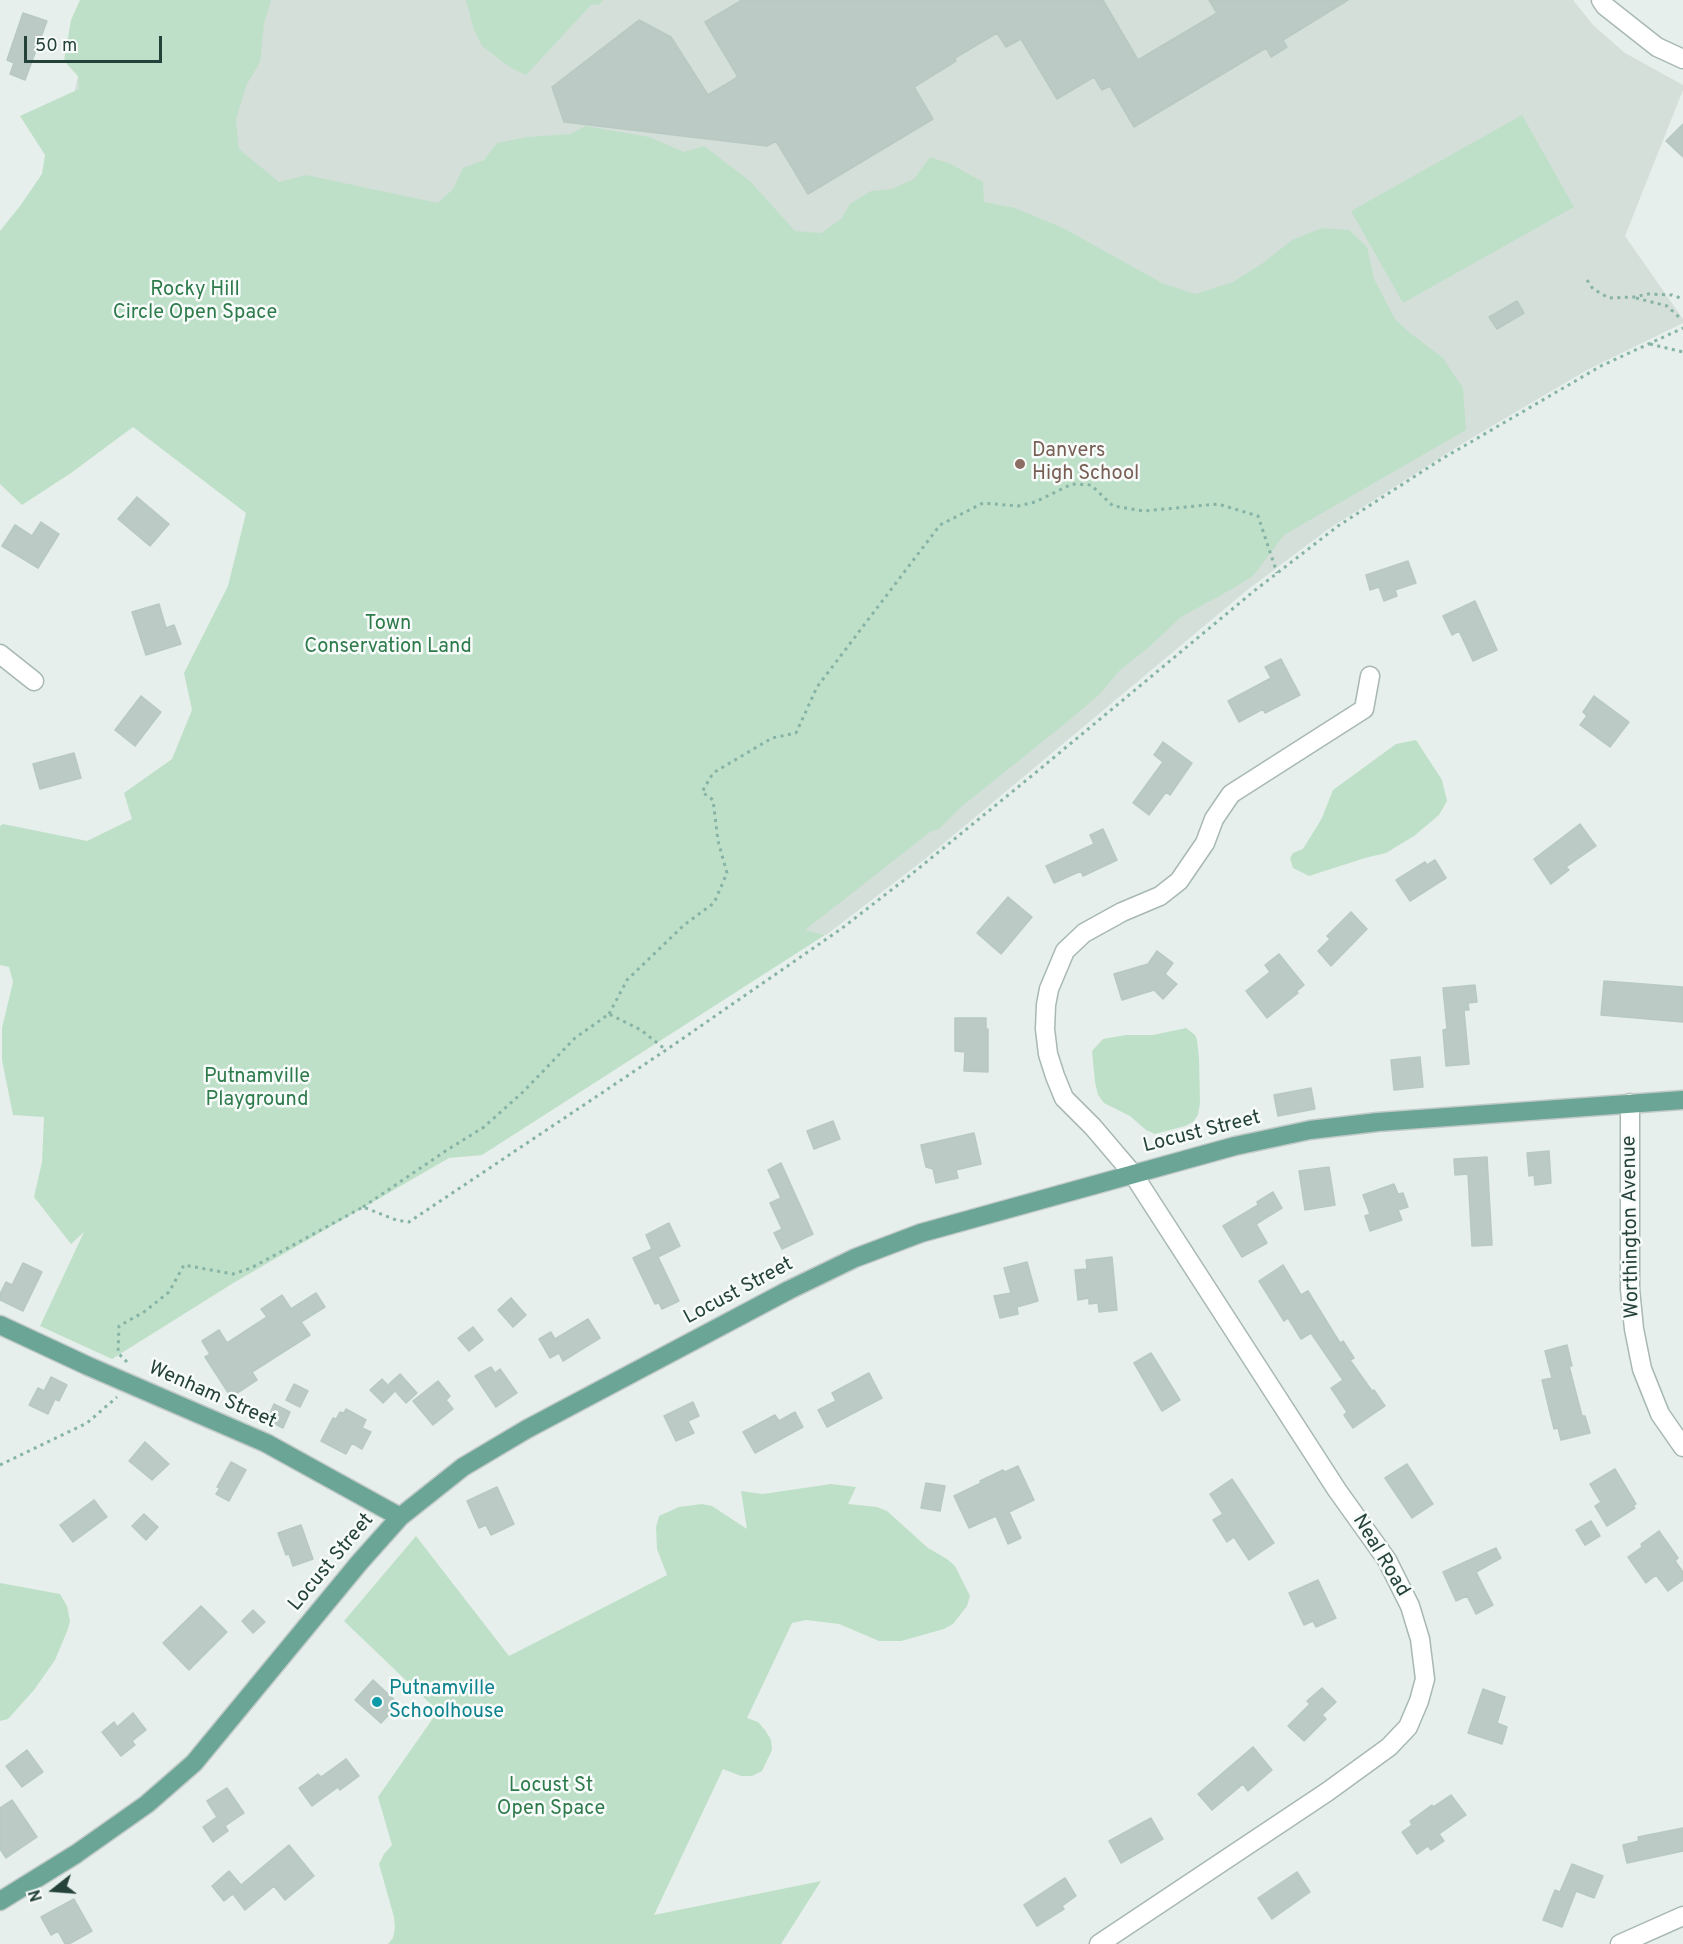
<!DOCTYPE html>
<html>
<head>
<meta charset="utf-8">
<style>
  body { margin:0 }
  #map { position:relative; width:1683px; height:1944px; overflow:hidden; background:#e6efeb; font-family:Overpass,sans-serif }
  canvas { display:block }
  .north { position:absolute; left:24px; top:1860px; width:60px; height:60px; -webkit-text-stroke:4px #f7fbf9; paint-order:stroke; rotate:253deg; font-size:16px; font-weight:700; line-height:24px; text-align:center; color:#24423a }
  .north::after { content:''; display:block; margin:auto; width:21px; height:27px; background:#24423a; clip-path:polygon(50% 0,100% 100%,50% 72%,0 100%) }
  .scale { position:absolute; left:24px; top:36px; width:138px; height:27px; box-sizing:border-box; border:3px solid #24423a; border-top:0; padding-left:8px; font-size:18px; line-height:21px; white-space:nowrap; color:#24423a; -webkit-text-stroke:4px #f7fbf9; paint-order:stroke }
</style>
</head>
<body>
<div id="map">
<canvas width="1683" height="1944"></canvas>
<div class="north">N</div>
<div class="scale">50 m</div>
</div>
<script>
const ctx = document.querySelector('canvas').getContext('2d');
ctx.lineJoin = 'round';
function paint(path, color) {
  ctx.fillStyle = color;
  ctx.fill(path, 'evenodd');
}
function shape(rows) {
  const path = new Path2D();
  for (const r of rows) {
    path.moveTo(r[0], r[1]);
    for (let i = 2; i < r.length; i += 2) path.lineTo(r[i], r[i + 1]);
  }
  return path;
}
function strokePath(path, color, width, dash) {
  ctx.strokeStyle = color;
  ctx.lineWidth = width;
  ctx.lineCap = dash ? 'butt' : 'round';
  ctx.setLineDash(dash || []);
  ctx.stroke(path);
}
function label(font, color, halo, rows, align = 'center') {
  ctx.font = font + ' Overpass,sans-serif';
  ctx.lineWidth = 5;
  ctx.setLineDash([]);
  ctx.textBaseline = 'middle';
  ctx.strokeStyle = halo;
  ctx.fillStyle = color;
  for (const [text, x, y, turn = 0] of rows) {
    ctx.save();
    ctx.translate(x, y);
    ctx.rotate((+turn || 0) * Math.PI / 180);
    ctx.textAlign = isNaN(turn) ? turn : align;
    if (halo) ctx.strokeText(text, 0, 0);
    ctx.fillText(text, 0, 0);
    ctx.restore();
  }
}
paint(shape([
  [103,0,1573,0,1593,25,1625,53,1683,85,1683,90,1625,236,1683,319,1683,323,1587,370,1465,442,1327,530,1246,591,925,859,826,935,724,916,374,207,67,126,78,76]
]), '#d4dfda');
paint(shape([
  [80,0,271,0,264,24,260,62,247,84,236,119,239,149,279,182,306,175,438,203,453,189,463,168,484,160,497,143,527,137,571,134,585,126,649,137,684,152,704,146,750,181,795,231,821,233,841,219,850,204,871,191,892,189,914,179,930,157,951,164,983,182,984,202,1015,208,1063,228,1162,283,1195,294,1233,282,1263,263,1292,240,1322,228,1349,230,1367,247,1374,279,1395,319,1410,333,1443,358,1463,388,1466,430,1284,535,1253,576,1232,589,1181,617,1149,647,1119,671,1100,694,1062,726,961,807,939,829,930,832,805,930,825,935,482,1155,449,1158,235,1282,112,1359,40,1326,84,1232,71,1244,34,1197,42,1162,44,1117,13,1115,2,1060,2,1028,13,982,9,967,0,965,0,826,3,824,87,841,132,819,124,793,172,759,192,710,184,673,228,586,246,513,133,427,71,473,22,505,0,484,0,231,20,206,42,174,45,155,20,116,79,89,78,76,64,61,71,20],
  [466,0,603,0,599,5,592,4,526,75,511,68,482,46,474,30],
  [1522,115,1574,207,1403,303,1351,211],
  [1416,740,1442,780,1447,801,1439,815,1414,836,1386,853,1365,858,1309,876,1293,868,1290,858,1293,853,1303,849,1322,818,1333,790,1396,744],
  [1186,1028,1195,1035,1197,1040,1199,1058,1200,1103,1198,1115,1193,1122,1185,1126,1155,1134,1146,1130,1130,1116,1104,1103,1098,1095,1095,1082,1092,1051,1103,1039,1126,1035,1153,1035],
  [831,1484,856,1487,848,1504,877,1507,887,1511,928,1548,947,1559,955,1566,970,1596,967,1606,953,1624,944,1629,901,1641,879,1641,839,1624,806,1620,792,1623,747,1718,758,1722,765,1730,771,1740,772,1750,762,1771,752,1776,741,1776,723,1769,654,1915,821,1881,781,1944,388,1944,393,1938,395,1928,394,1917,379,1864,384,1854,392,1845,378,1797,438,1711,344,1621,416,1536,509,1656,667,1575,657,1549,656,1527,659,1516,679,1507,702,1504,712,1506,747,1529,741,1491,763,1494],
  [0,1583,60,1594,67,1606,70,1621,68,1629,55,1660,34,1690,8,1719,0,1721]
]), '#bfe0c8');
const building = shape([
  [742,0,1103,0,1138,60,1217,13,1209,0,1348,0,1283,40,1287,47,1271,57,1266,48,1134,127,1110,86,1102,90,1094,77,1057,99,1021,39,1006,47,997,33,955,58,956,61,914,87,933,119,808,194,776,141,767,146,564,122,552,87,639,20,671,37,708,95,738,77,705,22,742,0],
  [23,13,47,21,25,80,10,74,14,63,7,60,23,13],
  [1683,124,1683,157,1666,141,1683,124],
  [1517,301,1524,313,1497,329,1489,317,1517,301],
  [137,497,169,524,150,546,118,519,137,497],
  [41,522,59,534,38,568,2,546,15,525,32,536,41,522],
  [1408,561,1416,583,1395,590,1397,596,1384,601,1379,587,1370,590,1366,575,1408,561],
  [1475,601,1497,650,1473,661,1459,631,1452,635,1443,616,1475,601],
  [159,604,166,628,174,625,181,644,146,655,132,612,159,604],
  [1281,659,1300,695,1265,713,1263,709,1239,722,1228,701,1271,678,1265,667,1281,659],
  [141,696,161,712,135,746,115,730,141,696],
  [1594,696,1629,722,1610,747,1580,725,1587,716,1583,712,1594,696],
  [1163,742,1192,763,1170,795,1166,792,1149,815,1133,803,1163,762,1154,755,1163,742],
  [74,753,81,778,40,789,33,764,74,753],
  [1580,824,1596,846,1566,867,1569,870,1551,884,1534,859,1580,824],
  [1103,829,1117,860,1083,876,1081,871,1054,883,1046,866,1094,844,1090,835,1103,829],
  [1435,860,1446,878,1410,901,1396,880,1425,862,1427,865,1435,860],
  [1008,897,1032,917,1001,954,977,933,1008,897],
  [1351,912,1367,929,1331,966,1318,951,1330,939,1327,936,1351,912],
  [1157,951,1173,963,1165,974,1177,984,1163,999,1154,990,1122,1000,1114,974,1148,964,1157,951],
  [1279,954,1304,985,1297,991,1298,993,1267,1018,1246,991,1270,972,1265,965,1279,954],
  [1604,981,1683,987,1683,1022,1601,1015,1604,981],
  [1475,985,1477,1002,1468,1003,1469,1010,1464,1010,1469,1064,1446,1066,1443,1030,1447,1029,1443,988,1475,985],
  [955,1018,986,1018,986,1029,988,1029,988,1072,964,1071,965,1052,955,1051,955,1018],
  [1420,1057,1423,1087,1394,1090,1391,1060,1420,1057],
  [1311,1088,1315,1109,1278,1116,1274,1095,1311,1088],
  [833,1121,840,1139,814,1149,807,1131,833,1121],
  [974,1133,981,1164,956,1170,958,1178,936,1183,933,1169,926,1167,921,1145,974,1133],
  [1549,1151,1551,1183,1535,1185,1534,1175,1529,1176,1527,1153,1549,1151],
  [1487,1157,1492,1245,1472,1246,1468,1174,1455,1175,1454,1159,1487,1157],
  [781,1163,813,1234,782,1249,774,1233,782,1229,770,1203,781,1198,768,1170,781,1163],
  [1329,1167,1335,1205,1305,1210,1299,1171,1329,1167],
  [1394,1184,1398,1194,1403,1193,1408,1207,1398,1210,1402,1220,1370,1231,1365,1216,1370,1214,1363,1195,1394,1184],
  [1273,1192,1282,1208,1256,1224,1267,1243,1242,1257,1223,1226,1258,1205,1257,1202,1273,1192],
  [669,1223,680,1246,658,1257,679,1301,662,1309,659,1303,655,1304,633,1258,652,1249,646,1235,669,1223],
  [1112,1257,1117,1310,1099,1312,1098,1303,1089,1304,1089,1298,1078,1300,1075,1270,1087,1269,1086,1260,1112,1257],
  [1027,1262,1038,1301,1017,1307,1018,1314,1000,1318,994,1296,1011,1293,1004,1268,1027,1262],
  [23,1263,42,1272,23,1311,0,1300,0,1294,6,1282,12,1285,23,1263],
  [1283,1265,1301,1295,1308,1291,1340,1343,1343,1341,1354,1358,1350,1360,1372,1391,1374,1390,1385,1406,1353,1428,1344,1415,1347,1412,1331,1388,1343,1380,1311,1333,1301,1339,1288,1318,1284,1321,1259,1281,1283,1265],
  [316,1293,325,1307,301,1322,310,1335,252,1372,257,1380,231,1397,205,1357,210,1354,202,1341,219,1330,227,1343,267,1317,261,1309,282,1295,291,1309,316,1293],
  [511,1298,526,1315,513,1327,498,1310,511,1298],
  [588,1319,600,1338,563,1361,559,1353,550,1358,539,1339,551,1332,555,1339,588,1319],
  [473,1327,483,1340,469,1351,458,1338,473,1327],
  [1567,1345,1572,1366,1569,1366,1582,1416,1585,1416,1590,1433,1561,1440,1558,1428,1554,1429,1542,1380,1552,1378,1545,1351,1567,1345],
  [1151,1353,1180,1400,1162,1411,1134,1363,1151,1353],
  [491,1367,495,1373,500,1369,517,1393,496,1407,475,1376,491,1367],
  [869,1373,882,1398,827,1427,818,1410,836,1401,832,1393,869,1373],
  [400,1374,417,1393,406,1403,389,1384,400,1374],
  [51,1377,67,1385,59,1401,55,1399,48,1414,29,1405,38,1388,44,1391,51,1377],
  [382,1379,394,1392,383,1403,370,1390,382,1379],
  [438,1381,450,1396,446,1400,453,1409,433,1425,413,1401,438,1381],
  [294,1384,308,1391,300,1407,286,1400,294,1384],
  [693,1402,699,1416,688,1421,694,1433,676,1441,664,1416,693,1402],
  [274,1404,290,1412,283,1428,267,1420,274,1404],
  [346,1409,366,1420,362,1428,371,1432,362,1449,352,1443,346,1454,321,1441,333,1418,336,1419,340,1412,344,1413,346,1409],
  [795,1412,803,1427,755,1453,743,1432,775,1415,779,1421,795,1412],
  [145,1442,169,1464,152,1480,129,1461,145,1442],
  [231,1462,246,1470,229,1501,216,1494,220,1488,217,1487,231,1462],
  [1407,1464,1433,1504,1412,1518,1385,1478,1407,1464],
  [1018,1466,1034,1500,1009,1512,1021,1538,1008,1544,996,1516,969,1528,954,1496,981,1483,980,1481,1003,1470,1005,1472,1018,1466],
  [1615,1469,1636,1504,1633,1506,1635,1508,1607,1526,1595,1506,1601,1502,1590,1484,1615,1469],
  [1232,1479,1274,1543,1249,1560,1234,1537,1227,1542,1213,1520,1223,1514,1210,1494,1232,1479],
  [926,1483,945,1486,940,1511,921,1508,926,1483],
  [497,1487,514,1524,491,1535,486,1525,479,1528,467,1501,497,1487],
  [94,1500,107,1517,73,1542,60,1525,94,1500],
  [144,1514,158,1527,146,1540,132,1526,144,1514],
  [1591,1521,1600,1536,1585,1545,1576,1530,1591,1521],
  [301,1525,313,1559,293,1566,289,1554,286,1555,278,1533,301,1525],
  [1659,1531,1678,1558,1675,1561,1683,1572,1683,1580,1668,1591,1656,1575,1646,1583,1628,1557,1642,1547,1641,1544,1659,1531],
  [1496,1548,1501,1558,1476,1572,1493,1605,1476,1614,1467,1596,1456,1601,1443,1572,1496,1548],
  [1318,1580,1336,1618,1316,1627,1313,1621,1304,1625,1289,1593,1318,1580],
  [201,1606,227,1632,189,1670,163,1643,201,1606],
  [253,1610,265,1622,253,1633,242,1621,253,1610],
  [373,1680,399,1704,381,1723,355,1700,373,1680],
  [1322,1688,1336,1702,1322,1715,1326,1719,1304,1741,1288,1726,1310,1704,1307,1701,1322,1688],
  [1483,1689,1505,1697,1497,1723,1507,1727,1502,1744,1468,1733,1483,1689],
  [133,1713,146,1730,132,1741,135,1745,121,1756,102,1732,114,1722,117,1727,133,1713],
  [1253,1747,1272,1770,1248,1791,1243,1784,1212,1810,1198,1794,1253,1747],
  [27,1750,43,1772,22,1787,6,1766,27,1750],
  [346,1759,359,1776,340,1790,338,1787,312,1806,299,1788,318,1774,321,1777,346,1759],
  [227,1788,244,1813,225,1826,228,1831,213,1842,203,1827,217,1817,207,1801,227,1788],
  [1451,1795,1466,1815,1439,1834,1444,1841,1431,1850,1428,1846,1417,1854,1402,1832,1412,1825,1410,1821,1432,1805,1433,1807,1451,1795],
  [12,1800,37,1837,6,1858,0,1849,0,1808,12,1800],
  [1151,1818,1163,1839,1121,1863,1109,1841,1151,1818],
  [1683,1828,1683,1851,1627,1863,1623,1845,1639,1841,1638,1837,1683,1828],
  [289,1845,314,1876,285,1900,274,1886,245,1910,233,1894,224,1901,212,1886,229,1871,241,1885,289,1845],
  [1572,1864,1603,1876,1594,1898,1576,1891,1562,1927,1543,1920,1555,1890,1560,1892,1572,1864],
  [1297,1872,1310,1892,1272,1919,1258,1898,1297,1872],
  [1065,1878,1076,1896,1062,1906,1064,1909,1037,1926,1024,1905,1065,1878],
  [74,1899,92,1931,69,1944,65,1944,58,1931,51,1935,41,1917,74,1899]
]);
paint(building, '#bbcac4');
strokePath(building, '#b8c9c2', 1.5);
const minor = shape([
  [1601,0,1605,6,1657,47,1683,59],
  [0,654,34,681],
  [1630,1103,1630,1289,1634,1329,1642,1369,1660,1414,1683,1447],
  [1099,1944,1327,1792,1389,1747,1408,1727,1419,1701,1425,1679,1420,1639,1410,1606,1387,1560,1337,1490,1133,1174,1093,1127,1064,1098,1055,1076,1048,1054,1045,1029,1046,1005,1049,989,1065,951,1084,933,1122,912,1160,896,1179,881,1205,843,1214,819,1231,794,1364,709,1370,676],
  [1620,1944,1683,1916]
]);
const major = shape([
  [0,1325,88,1366,266,1443,400,1517],
  [0,1901,76,1854,147,1804,194,1763,359,1563,400,1517,463,1467,527,1429,789,1290,855,1258,921,1233,1235,1146,1310,1130,1378,1122,1683,1100]
]);
strokePath(minor, '#a8b8b2', 21);
strokePath(major, '#c2cac8', 21);
strokePath(shape([
  [1587,280,1593,289,1609,298,1634,297,1648,294,1672,295,1683,299],
  [1636,298,1667,306,1680,318],
  [1650,344,1683,352],
  [609,1014,627,980,684,925,714,903,727,873,718,841,713,800,702,792,713,773,772,738,796,733,817,687,940,525,983,503,1018,506,1035,502,1072,484,1091,485,1113,506,1144,511,1218,504,1258,516,1277,573],
  [363,1207,447,1150,484,1127,523,1092,575,1038,609,1014,641,1030,666,1050],
  [127,1362,118,1353,119,1326,144,1312,169,1292,184,1265,233,1274,251,1268,363,1207,396,1220,409,1222,666,1050,841,929,908,877,1034,774,1254,591,1338,526,1440,460,1601,366,1683,328],
  [0,1465,87,1423,117,1397]
]), '#86b3a5', 3, [3, 4.5]);
strokePath(minor, '#fff', 18);
strokePath(major, '#6aa596', 18);
for (const [x, y, r, color] of [
  [1020,464,6,"#8d6e63"],
  [377,1702,6,"#0f9aa8"]
]) {
  const dot = new Path2D();
  dot.arc(x, y, r, 0, 2 * Math.PI);
  ctx.fillStyle = color;
  ctx.fill(dot);
  strokePath(dot, '#f7fbf9', 2);
}
label('20px', '#2d7a4b', '#f7fbf9', [
  ["Rocky Hill",195,291],
  ["Circle Open Space",195,314],
  ["Town",388,625],
  ["Conservation Land",388,648],
  ["Putnamville",257,1078],
  ["Playground",257,1101],
  ["Locust St",551,1787],
  ["Open Space",551,1810]
]);
label('20px', '#785e54', '#f7fbf9', [
  ["Danvers",1032,452],
  ["High School",1032,475]
], 'left');
label('20px', '#24423a', '#f7fbf9', [
  ["Locust Street",1202,1133,-14],
  ["Worthington Avenue",1632,1227,-91],
  ["Locust Street",739,1292,-28],
  ["Wenham Street",212,1396,24],
  ["Neal Road",1380,1556,59],
  ["Locust Street",332,1563,-50]
]);
label('20px', '#0d838f', '#f7fbf9', [
  ["Putnamville",389,1690],
  ["Schoolhouse",389,1713]
], 'left');
</script>
</body>
</html>
